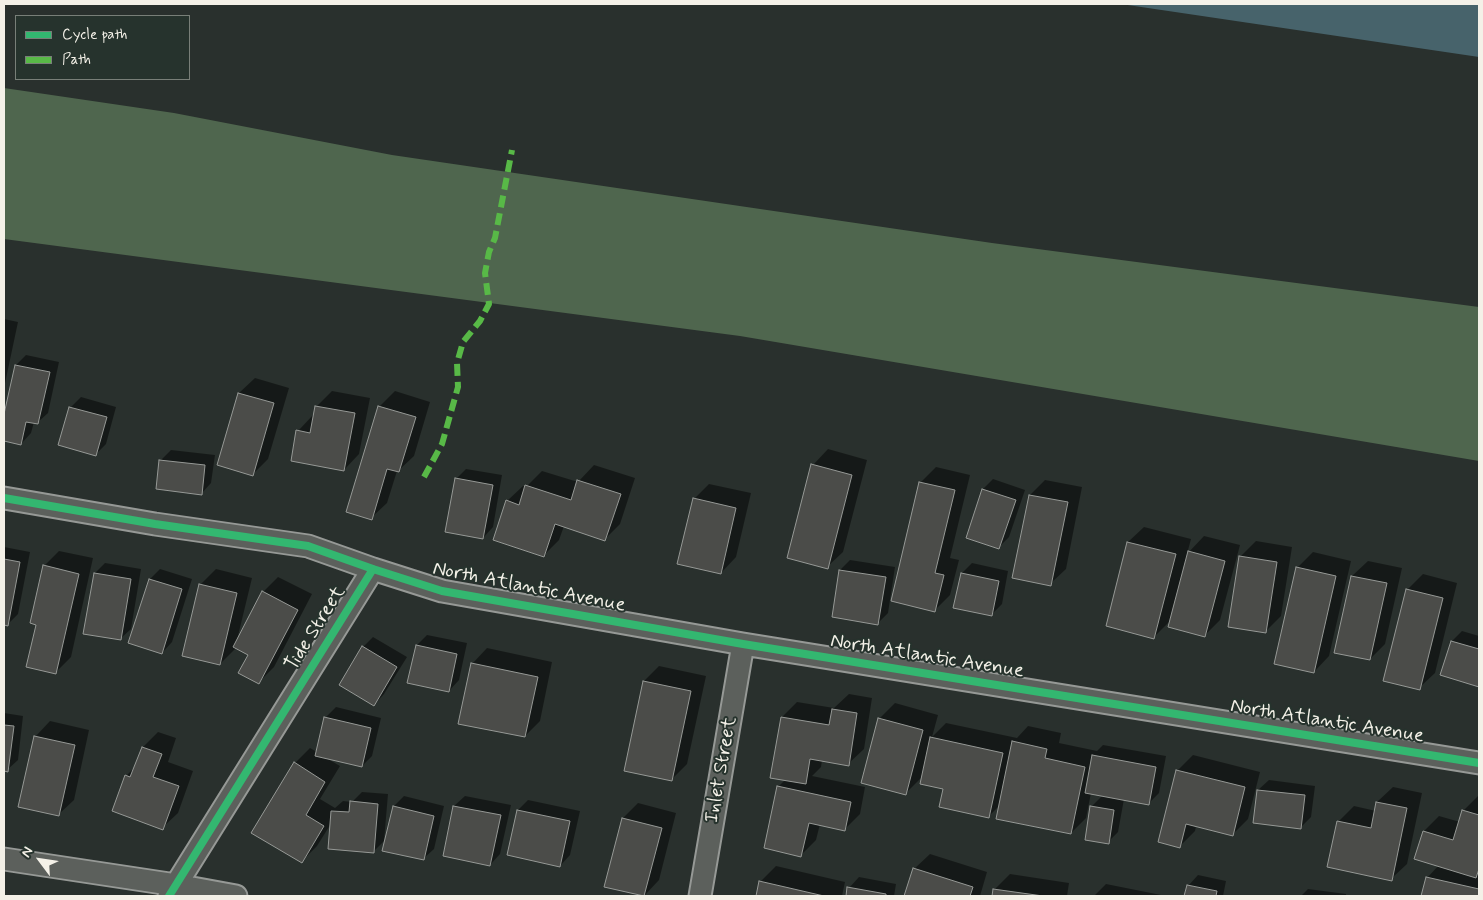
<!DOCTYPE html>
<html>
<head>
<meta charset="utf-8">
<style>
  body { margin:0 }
  #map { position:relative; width:1483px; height:900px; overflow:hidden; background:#29302d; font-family:Mynerve,sans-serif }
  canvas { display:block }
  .frame { position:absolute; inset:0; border:5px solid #f4f1e8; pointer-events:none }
  .legend { position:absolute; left:15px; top:15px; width:175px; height:65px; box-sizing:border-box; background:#26332d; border:1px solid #787f78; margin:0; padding:6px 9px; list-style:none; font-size:15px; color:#f4f1e8 }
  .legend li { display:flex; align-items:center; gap:10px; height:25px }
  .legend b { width:25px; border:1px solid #787f78 }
  .north { position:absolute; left:15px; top:835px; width:50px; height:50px; -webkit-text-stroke:4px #26332d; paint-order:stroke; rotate:301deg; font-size:14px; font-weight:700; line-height:20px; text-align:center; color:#f4f1e8 }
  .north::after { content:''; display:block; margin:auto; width:18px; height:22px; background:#f4f1e8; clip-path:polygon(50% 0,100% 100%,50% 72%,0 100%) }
</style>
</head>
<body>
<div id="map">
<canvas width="1483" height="900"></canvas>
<div class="frame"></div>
<ul class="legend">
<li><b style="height:6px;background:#33b770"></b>Cycle path</li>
<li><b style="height:6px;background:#58b947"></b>Path</li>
</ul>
<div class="north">N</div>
</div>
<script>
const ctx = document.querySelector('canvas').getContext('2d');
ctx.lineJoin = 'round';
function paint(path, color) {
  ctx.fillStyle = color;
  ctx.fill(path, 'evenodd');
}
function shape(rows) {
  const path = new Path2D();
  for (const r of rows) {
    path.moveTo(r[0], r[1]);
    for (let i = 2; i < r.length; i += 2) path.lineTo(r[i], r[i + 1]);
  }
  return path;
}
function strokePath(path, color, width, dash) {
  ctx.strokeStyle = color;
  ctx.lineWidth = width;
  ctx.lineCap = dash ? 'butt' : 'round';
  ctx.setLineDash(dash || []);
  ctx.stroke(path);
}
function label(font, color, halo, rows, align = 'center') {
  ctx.font = font + ' Mynerve,sans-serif';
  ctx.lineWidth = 4;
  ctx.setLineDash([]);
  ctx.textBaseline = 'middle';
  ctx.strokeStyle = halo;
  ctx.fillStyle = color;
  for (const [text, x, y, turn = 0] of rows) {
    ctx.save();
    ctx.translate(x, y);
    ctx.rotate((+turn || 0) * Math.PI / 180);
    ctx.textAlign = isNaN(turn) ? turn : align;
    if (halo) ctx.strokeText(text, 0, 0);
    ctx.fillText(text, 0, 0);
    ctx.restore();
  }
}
paint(shape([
  [4,88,174,113,392,155,992,243,1479,307,1479,461,740,336,4,239]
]), '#4f664e');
paint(shape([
  [1121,4,1479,4,1479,57]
]), '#47636b');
paint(shape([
  [4,319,18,322,4,388],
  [26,355,59,362,48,413,37,423,34,422,31,433,21,444,4,440,4,420,16,365],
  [255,378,289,388,268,459,253,474,239,393],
  [332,391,370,398,359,454,344,470,298,431,313,415,315,416,317,406],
  [395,391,430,402,414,456,398,471,397,471,387,503,371,518,379,407],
  [81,397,116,407,106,444,96,454,70,408],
  [828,449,867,460,843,552,827,567,813,465],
  [171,450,215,455,211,483,201,494,161,460],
  [594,465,635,478,620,524,605,539,564,526,559,540,544,555,507,501,523,486,526,487,542,471,578,482],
  [936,467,970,475,950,558,959,560,950,595,935,610,893,600,921,482],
  [466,469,502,475,493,527,483,538,456,479],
  [993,479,1025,490,1009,537,999,547,983,489],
  [1045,480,1082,487,1066,569,1050,584,1030,495],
  [709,484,751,493,736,557,721,573,694,499],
  [1144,527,1191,539,1187,554,1204,536,1240,545,1220,620,1205,635,1171,620,1154,637,1128,542],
  [1256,541,1292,547,1281,616,1265,632,1240,557],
  [4,547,30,552,18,614,8,624,4,623],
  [59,551,93,558,71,657,56,672,44,566],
  [1313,552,1351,561,1329,656,1314,672,1298,567],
  [850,560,895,567,888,613,878,623,840,570],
  [1368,561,1402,568,1385,644,1370,659,1336,652,1352,576],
  [105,563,141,569,131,629,120,639,95,573],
  [972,563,1008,571,1002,604,991,615,962,573],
  [160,569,192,579,172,642,162,653,150,579],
  [216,569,252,578,237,640,263,592,278,577,312,594,274,667,258,683,249,655,236,648,220,664,200,585],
  [1423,574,1457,583,1435,673,1419,688,1407,590],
  [1462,631,1479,636,1479,686,1442,674,1452,641],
  [427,635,467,643,459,680,449,691,417,645],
  [373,637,407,657,384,694,374,705,363,647],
  [487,648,552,662,540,721,525,736,472,664],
  [659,666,706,676,687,764,672,779,644,681],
  [849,694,872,698,864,749,848,764,822,760,821,767,812,776,865,787,860,814,844,830,820,824,816,840,801,855,778,787,786,779,782,717,797,702,834,708],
  [895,703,938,715,932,737,946,723,1017,738,1028,726,1061,733,1059,743,1097,751,1103,745,1166,756,1159,793,1149,803,1124,799,1118,832,1108,842,1091,807,1103,795,1091,793,1086,818,1071,833,1000,805,989,816,945,788,923,776,905,794,879,719],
  [336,707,381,718,372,756,362,766,328,759,340,766,320,799,335,808,343,801,352,802,362,792,388,794,384,841,374,851,332,822,317,846,302,861,295,763,310,748,317,752,325,718],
  [4,713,23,716,18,760,7,770,4,770],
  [50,721,89,730,74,800,58,815,35,737],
  [158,732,176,738,168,762,193,771,178,813,162,828,126,776,136,766,143,747],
  [1193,755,1260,772,1248,819,1233,834,1196,826,1195,831,1180,846,1177,771],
  [1269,780,1315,786,1311,817,1301,827,1258,790],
  [1393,787,1422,793,1407,864,1391,879,1338,822,1354,806,1376,811,1377,802],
  [1479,795,1479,896,1423,896,1427,878,1439,865,1424,831,1439,816,1460,822,1464,810],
  [404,796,444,806,434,849,423,859,394,806],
  [465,796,511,805,500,854,490,865,444,855,454,806],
  [528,800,580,811,570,855,560,866,518,810],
  [638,803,676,813,659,880,644,896,623,818],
  [930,854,987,872,980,896,906,896,914,869],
  [776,866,845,882,842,896,757,896,761,881],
  [1010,874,1069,883,1067,896,993,896,994,890],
  [1198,875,1226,881,1223,896,1186,896,1188,886],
  [859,877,896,884,894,896,847,896,849,888],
  [1106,884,1166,896,1094,896],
  [1308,889,1346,894,1346,896,1301,896]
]), '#0007');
const building = shape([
  [15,365,50,372,38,424,26,422,21,445,4,441,4,414,15,365],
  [238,393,274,403,253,476,217,465,238,393],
  [315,406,355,413,344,471,291,461,296,430,310,433,315,406],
  [378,406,416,417,399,472,387,469,372,520,346,512,378,406],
  [69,407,107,417,96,456,58,445,69,407],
  [159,460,205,465,202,495,156,489,159,460],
  [811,464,852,475,828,569,787,558,811,464],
  [455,478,493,485,483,539,445,532,455,478],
  [577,480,621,494,605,541,555,524,544,557,493,540,506,500,519,505,525,485,571,500,577,480],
  [919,482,955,490,935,573,944,575,935,612,891,601,919,482],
  [982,489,1016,500,999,549,966,538,982,489],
  [1029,495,1068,502,1051,586,1012,578,1029,495],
  [693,498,736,508,721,574,677,564,693,498],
  [1127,542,1176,554,1154,639,1106,626,1127,542],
  [1188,551,1225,561,1205,637,1168,627,1188,551],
  [1239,556,1277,562,1266,633,1228,627,1239,556],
  [4,559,20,562,8,626,4,625,4,559],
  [43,565,79,574,56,674,26,667,36,625,30,623,43,565],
  [1296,567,1336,576,1314,673,1274,664,1296,567],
  [839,570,886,577,878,625,832,617,839,570],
  [94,573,131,579,121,640,83,634,94,573],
  [961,573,999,581,992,616,953,608,961,573],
  [1351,576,1387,583,1370,660,1334,653,1351,576],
  [149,579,182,589,162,654,128,643,149,579],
  [199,584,237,593,220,665,182,656,199,584],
  [1406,589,1443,598,1420,690,1383,681,1406,589],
  [262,591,298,610,259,684,238,673,248,655,233,647,262,591],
  [1451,641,1479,649,1479,687,1440,675,1451,641],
  [416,645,457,654,449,692,407,683,416,645],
  [362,646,397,667,374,706,339,685,362,646],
  [471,663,538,677,525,737,458,724,471,663],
  [643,681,691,691,672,781,624,771,643,681],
  [832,709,857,713,849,766,810,759,806,784,770,778,781,717,829,725,832,709],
  [324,717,371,728,362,767,315,756,324,717],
  [878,718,923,730,906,795,861,783,878,718],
  [4,725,14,726,8,772,4,771,4,725],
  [34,736,75,745,59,816,18,807,34,736],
  [930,737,1003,753,989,818,939,807,943,789,920,784,930,737],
  [1012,741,1047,749,1045,758,1085,767,1071,834,996,819,1012,741],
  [142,747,162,754,153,777,179,786,163,830,112,811,125,775,130,777,142,747],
  [1092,755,1156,767,1149,805,1085,793,1092,755],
  [294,762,325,782,306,815,324,826,302,863,251,833,294,762],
  [1176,770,1245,787,1233,836,1186,824,1180,848,1158,842,1176,770],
  [777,786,851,802,845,831,809,823,801,857,764,848,777,786],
  [1257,790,1305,795,1301,829,1253,823,1257,790],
  [350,801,378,804,374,853,328,849,331,811,349,812,350,801],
  [1376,802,1407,808,1392,881,1327,867,1337,821,1371,828,1376,802],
  [393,806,434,816,424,860,382,851,393,806],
  [453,806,501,815,490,866,443,856,453,806],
  [1090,806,1114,810,1109,844,1085,840,1090,806],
  [517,810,570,821,560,867,507,855,517,810],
  [1462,810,1479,815,1479,869,1476,878,1414,859,1423,831,1453,840,1462,810],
  [622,818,662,828,644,896,604,887,622,818],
  [913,868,973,887,970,896,904,896,913,868],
  [1426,877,1479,889,1479,896,1421,896,1426,877],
  [759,881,824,896,756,896,759,881],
  [1187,885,1217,891,1216,896,1184,896,1187,885],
  [847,887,886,894,886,896,846,896,847,887],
  [993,889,1043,896,992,896,993,889]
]);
paint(building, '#4b4c49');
strokePath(building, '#969996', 1);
const minor = shape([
  [4,498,155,524,308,546,373,569,442,591,743,644,1479,763],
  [4,859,176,885,236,896],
  [169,896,373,569],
  [700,896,743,644]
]);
strokePath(minor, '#969996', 25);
strokePath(minor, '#5c605c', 21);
strokePath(shape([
  [424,477,442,444,458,387,457,363,463,342,480,321,489,304,485,273,489,252,495,238,512,150]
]), '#58b947', 6, [12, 6]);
strokePath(shape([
  [4,498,155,524,308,546,373,569,442,591,743,644,1479,763],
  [169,896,373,569]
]), '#33b770', 8);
label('20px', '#f4f1e8', '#26332d', [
  ["North Atlantic Avenue",529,588,11],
  ["Tide Street",316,629,-58],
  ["North Atlantic Avenue",927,657,9],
  ["North Atlantic Avenue",1327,722,9],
  ["Inlet Street",722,770,-80]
]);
</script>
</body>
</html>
